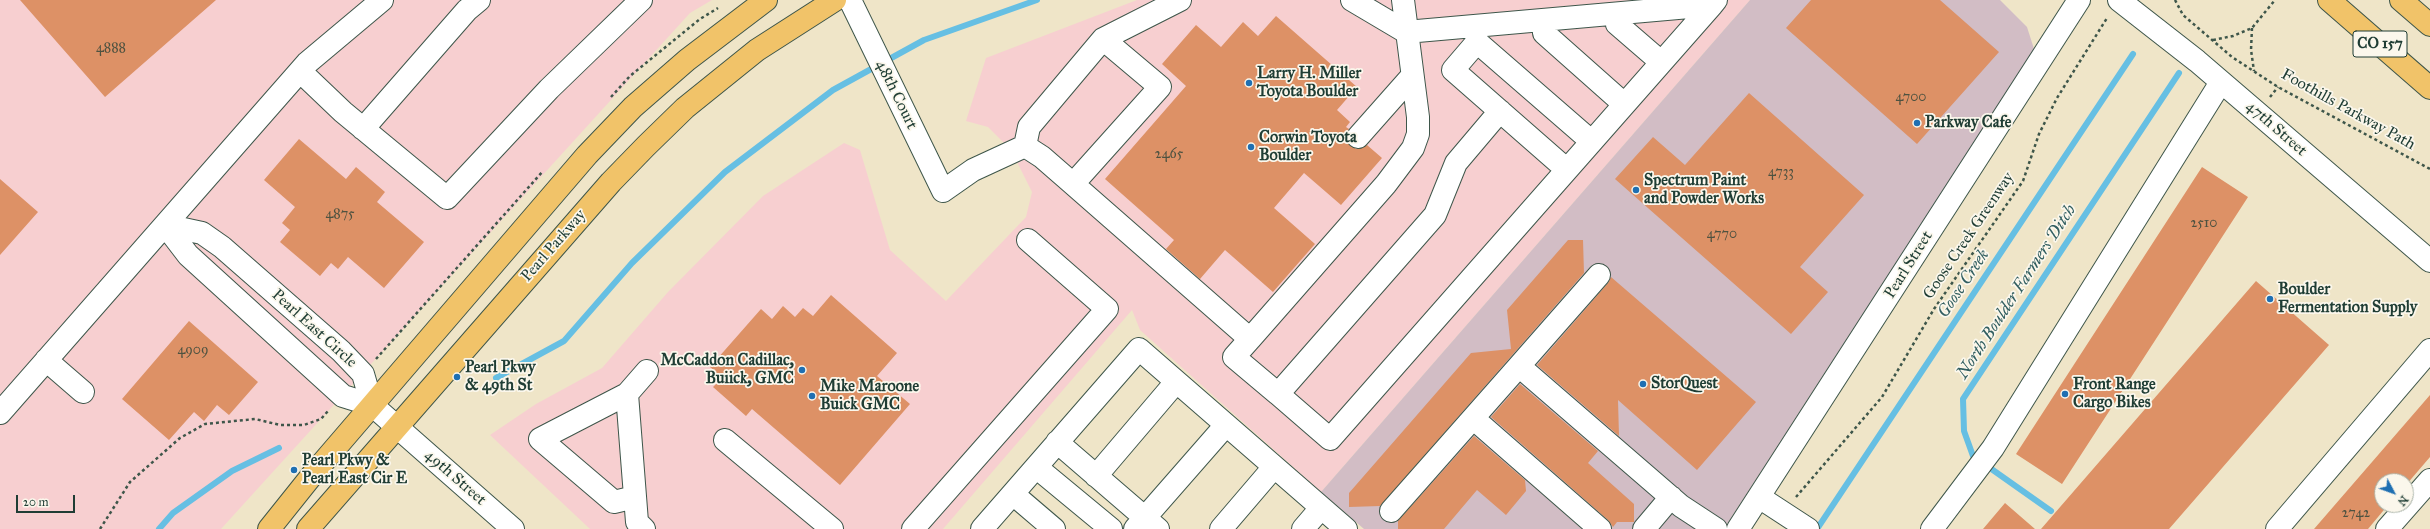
<!DOCTYPE html>
<html>
<head>
<meta charset="utf-8">
<style>
  body { margin:0 }
  #map { position:relative; width:2430px; height:529px; overflow:hidden; background:#efe5c8; font-family:"IM FELL Great Primer",serif }
  canvas { display:block }
  .north { position:absolute; left:2374px; top:473px; width:40px; height:40px; box-sizing:border-box; background:#fbf7ec; border:1px solid #a3ada2; border-radius:50%; rotate:131deg; font-size:11px; font-weight:700; line-height:16px; text-align:center; color:#1f3d34 }
  .north::after { content:''; display:block; margin:auto; width:14px; height:18px; background:#1f6fb2; clip-path:polygon(50% 0,100% 100%,50% 72%,0 100%) }
  .scale { position:absolute; left:16px; top:495px; width:59px; height:18px; box-sizing:border-box; border:2px solid #1f3d34; border-top:0; padding-left:5px; font-size:12px; line-height:14px; white-space:nowrap; color:#1f3d34; -webkit-text-stroke:3px #fbf7ec; paint-order:stroke }
</style>
</head>
<body>
<div id="map">
<canvas width="2430" height="529"></canvas>
<div class="north">N</div>
<div class="scale">20 m</div>
</div>
<script>
const ctx = document.querySelector('canvas').getContext('2d');
ctx.lineJoin = 'round';
function paint(path, color) {
  ctx.fillStyle = color;
  ctx.fill(path, 'evenodd');
}
function shape(rows) {
  const path = new Path2D();
  for (const r of rows) {
    path.moveTo(r[0], r[1]);
    for (let i = 2; i < r.length; i += 2) path.lineTo(r[i], r[i + 1]);
  }
  return path;
}
function strokePath(path, color, width, dash) {
  ctx.strokeStyle = color;
  ctx.lineWidth = width;
  ctx.lineCap = dash ? 'butt' : 'round';
  ctx.setLineDash(dash || []);
  ctx.stroke(path);
}
function label(font, color, halo, rows, align = 'center') {
  ctx.font = font + ' "IM FELL Great Primer",serif';
  ctx.lineWidth = 3.5;
  ctx.setLineDash([]);
  ctx.textBaseline = 'middle';
  ctx.strokeStyle = halo;
  ctx.fillStyle = color;
  for (const [text, x, y, turn = 0] of rows) {
    ctx.save();
    ctx.translate(x, y);
    ctx.rotate((+turn || 0) * Math.PI / 180);
    ctx.textAlign = isNaN(turn) ? turn : align;
    if (halo) ctx.strokeText(text, 0, 0);
    ctx.fillText(text, 0, 0);
    ctx.restore();
  }
}
paint(shape([
  [0,0,712,0,690,13,221,529,0,529],
  [1137,0,1750,0,1321,492,1140,330,1132,310,943,529,590,529,490,435,536,404,602,368,668,292,763,196,844,143,860,150,890,250,946,301,1026,217,1032,192,1011,150,988,127,966,121,986,58]
]), '#f7cfd0');
paint(shape([
  [1750,0,2000,0,2027,27,2034,49,1724,529,1364,529,1321,492]
]), '#d2bdc5');
strokePath(shape([
  [496,378,564,341,632,263,725,172,833,90,924,40,1037,0],
  [2051,511,1973,456,1964,431,1963,399,2179,73],
  [159,529,173,513,232,471,279,448],
  [1817,529,2133,54]
]), '#66bfe3', 6);
paint(shape([
  [20,0,216,0,105,97],
  [1811,0,1940,0,1999,52,1917,144,1786,28],
  [1276,16,1357,87,1337,110,1350,122,1346,127,1349,129,1346,135,1346,141,1356,149,1367,145,1382,158,1341,205,1304,173,1274,208,1315,244,1273,292,1225,250,1200,279,1166,249,1174,240,1105,179,1186,86,1162,64,1196,25,1221,47,1243,22,1258,36],
  [1749,93,1864,195,1800,267,1828,292,1791,334,1615,179,1653,137,1685,165],
  [299,139,346,179,356,167,385,192,377,202,424,242,384,288,348,257,338,269,331,263,320,276,280,242,290,230,282,223,295,207,264,180],
  [2202,167,2248,197,2062,484,2016,454],
  [0,179,38,212,0,255],
  [1568,240,1583,240,1584,273,1380,506,1349,507,1349,493,1471,353,1511,349,1507,310],
  [1611,277,1756,402,1697,470,1618,400,1619,436,1537,365,1608,283],
  [2256,281,2329,345,2169,529,2041,529],
  [831,295,897,353,877,376,910,404,840,485,752,409,746,416,713,387,722,378,710,367,761,309,772,319,783,306,795,317,803,308,813,316],
  [189,321,258,382,229,415,217,405,204,421,194,412,169,440,122,399],
  [1520,384,1598,451,1588,463,1634,504,1634,522,1617,522,1613,527,1608,520,1491,417],
  [2430,395,2430,457,2406,485,2406,481,2382,481,2382,505,2388,505,2368,529,2314,529],
  [1474,436,1525,480,1526,491,1506,515,1477,490,1444,529,1398,529,1398,521],
  [2005,503,2035,529,1983,529]
]), '#dd9166');
const minor = shape([
  [850,0,943,191,973,170,1025,146],
  [1352,0,1406,32,1712,5,1716,0],
  [2119,0,2197,61,2430,261],
  [1618,14,1617,24,1661,62],
  [1543,20,1544,33,1624,104],
  [1475,28,1477,42,1591,141],
  [1477,42,1453,70,1566,169],
  [300,71,343,112,447,198,549,89,641,0],
  [1500,111,1456,163,1435,215,1278,394,1330,439,1712,5],
  [363,129,467,10,479,0],
  [1358,137,1412,76],
  [1025,146,1042,157,1073,184,1160,87,1103,39],
  [1025,146,1029,127,1103,39,1180,0],
  [1073,184,1250,339,1386,184,1413,148,1418,134,1418,117,1403,0],
  [165,225,188,255,343,396,372,405,513,529],
  [165,225,202,233,222,247,341,351,363,374,372,405],
  [1599,275,1519,366,1681,506,1716,529],
  [1250,339,1234,357,1278,394],
  [46,360,83,392],
  [627,394,540,439,614,502,635,497],
  [0,413,307,63,382,0],
  [1474,419,1600,529],
  [725,440,832,529],
  [1057,442,1158,529],
  [1036,467,1111,529],
  [1096,476,1176,382],
  [1013,494,1054,529],
  [1759,497,1808,529],
  [1391,511,1519,366],
  [644,529,637,522,627,394,647,371],
  [913,529,1107,309,1028,240],
  [982,529,1139,349,1346,529],
  [1135,529,1226,425],
  [1221,529,1274,467],
  [1303,529,1321,508],
  [1644,529,1671,497],
  [1738,529,2079,0],
  [1932,529,1993,448,2221,82],
  [2277,529,2430,350],
  [2387,529,2430,480]
]);
const major = shape([
  [269,529,313,474,587,155,633,107,687,60,766,0],
  [308,529,611,182,646,146,685,108,757,50,835,0]
]);
const highway = shape([
  [2329,0,2430,88],
  [2401,0,2430,25]
]);
strokePath(minor, '#3e564a', 24);
strokePath(major, '#3e564a', 24);
strokePath(highway, '#3e564a', 24);
strokePath(shape([
  [2175,0,2183,15,2232,57,2278,87,2430,169],
  [2252,28,2251,50,2254,71],
  [2213,40,2233,36,2252,28,2275,0],
  [611,97,630,76,700,19,718,8],
  [2270,97,2278,87],
  [376,359,543,171],
  [1796,497,1882,397,1934,309,2023,181,2039,134,2057,98,2107,18],
  [100,529,130,482,180,438,205,424,255,419,280,425,304,425,321,419,328,411]
]), '#3e564a', 2.5, [3, 3]);
strokePath(minor, '#fff', 22);
strokePath(major, '#f1c369', 22);
strokePath(highway, '#f1c369', 22);
for (const [x, y, r, color] of [
  [1249,83,4,"#1f6fb2"],
  [1917,123,4,"#1f6fb2"],
  [1251,147,4,"#1f6fb2"],
  [1636,190,4,"#1f6fb2"],
  [2270,299,4,"#1f6fb2"],
  [802,370,4,"#1f6fb2"],
  [457,377,4,"#1f6fb2"],
  [1643,384,4,"#1f6fb2"],
  [2065,394,4,"#1f6fb2"],
  [812,396,4,"#1f6fb2"],
  [294,470,4,"#1f6fb2"]
]) {
  const dot = new Path2D();
  dot.arc(x, y, r, 0, 2 * Math.PI);
  ctx.fillStyle = color;
  ctx.fill(dot);
  strokePath(dot, '#fbf7ec', 1.5);
}
label('14px', '#4e5240', null, [
  ["4888",111,49],
  ["4700",1911,98],
  ["2465",1169,155],
  ["4733",1781,173],
  ["4875",340,215],
  ["2510",2204,224],
  ["4770",1722,235],
  ["4909",193,351],
  ["2742",2356,514]
]);
for (const [x, y, w] of [
  [2380,44,54]
]) {
  const box = new Path2D();
  box.roundRect(x - w / 2, y - 13, w, 26, 3);
  ctx.fillStyle = '#fbf7ec';
  ctx.fill(box);
  strokePath(box, '#1f3d34', 1);
}
label('bold 15px', '#1f3d34', null, [
  ["CO 157",2380,44]
]);
label('bold 16px', '#1f3d34', '#fbf7ec', [
  ["Larry H. Miller",1257,74],
  ["Toyota Boulder",1257,92],
  ["Parkway Cafe",1925,123],
  ["Corwin Toyota",1259,138],
  ["Boulder",1259,156],
  ["Spectrum Paint",1644,181],
  ["and Powder Works",1644,199],
  ["Boulder",2278,290],
  ["Fermentation Supply",2278,308],
  ["McCaddon Cadillac,",794,361,"right"],
  ["Buiick, GMC",794,379,"right"],
  ["Pearl Pkwy",465,368],
  ["& 49th St",465,386],
  ["StorQuest",1651,384],
  ["Front Range",2073,385],
  ["Cargo Bikes",2073,403],
  ["Mike Maroone",820,387],
  ["Buick GMC",820,405],
  ["Pearl Pkwy &",302,461],
  ["Pearl East Cir E",302,479]
], 'left');
label('16px', '#1f3d34', '#fbf7ec', [
  ["48th Court",896,95,64],
  ["Foothills Parkway Path",2348,110,29],
  ["47th Street",2276,129,41],
  ["Goose Creek Greenway",1969,236,-56],
  ["Pearl Parkway",554,246,-49],
  ["Pearl Street",1909,265,-58],
  ["Pearl East Circle",314,329,42],
  ["49th Street",455,478,41]
]);
label('italic 17px', '#315e60', '#fbf7ec', [
  ["Goose Creek",1964,284,-56],
  ["North Boulder Farmers Ditch",2017,292,-57]
]);
</script>
</body>
</html>
